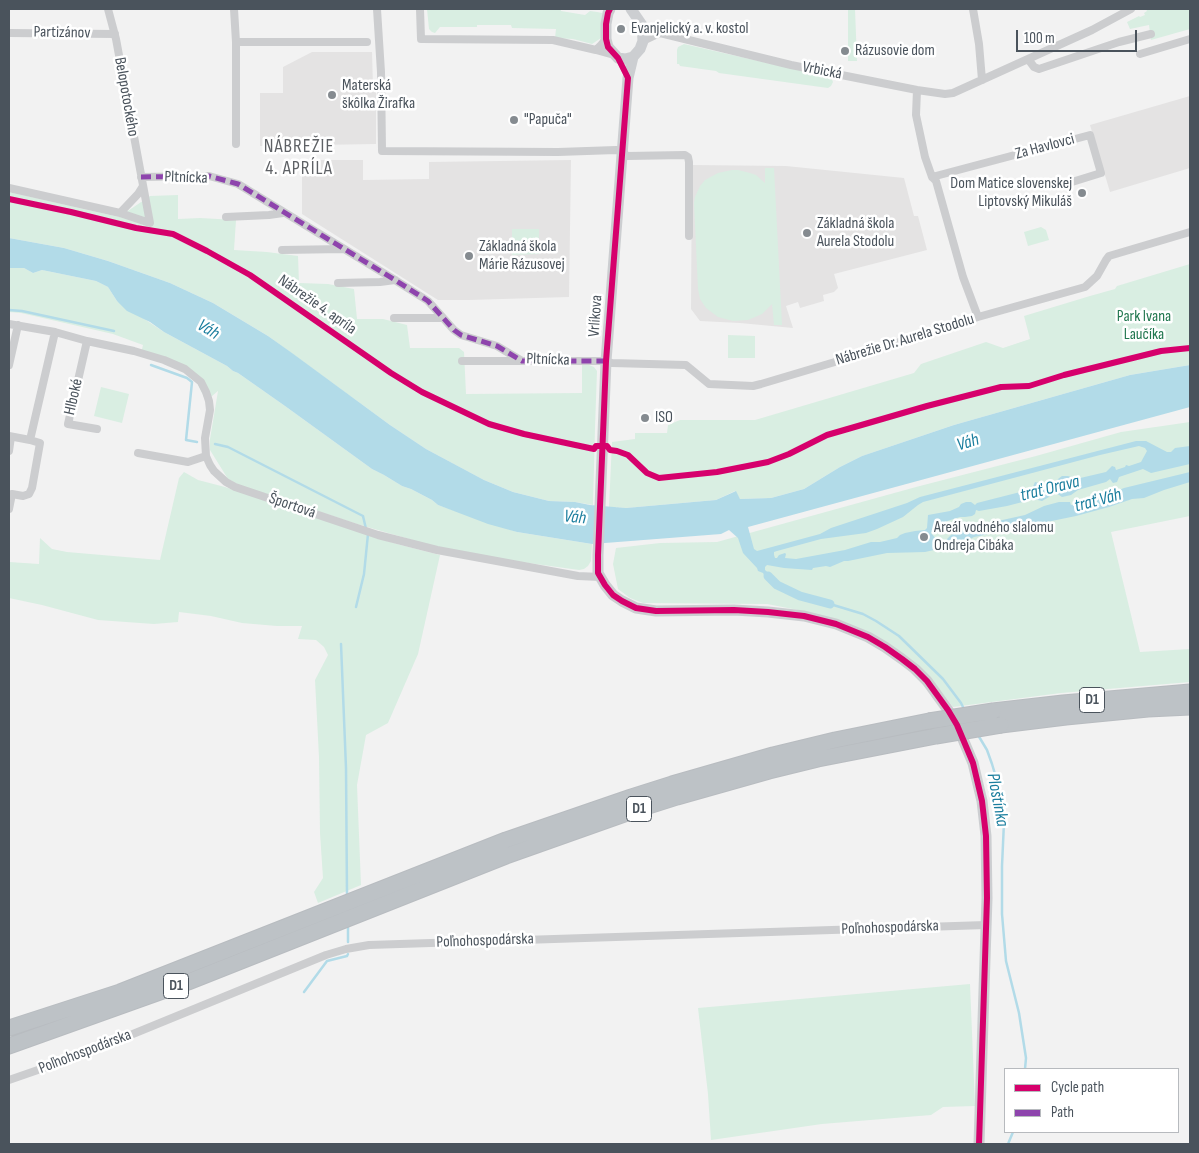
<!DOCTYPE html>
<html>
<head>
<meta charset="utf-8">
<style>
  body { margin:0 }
  #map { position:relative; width:1199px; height:1153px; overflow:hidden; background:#f2f2f2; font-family:"Sofia Sans Condensed",sans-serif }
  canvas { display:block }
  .frame { position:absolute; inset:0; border:10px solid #4a535c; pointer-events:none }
  .legend { position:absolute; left:1004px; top:1068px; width:175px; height:65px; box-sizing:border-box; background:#fff; border:1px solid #b7babe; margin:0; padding:6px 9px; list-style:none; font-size:15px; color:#4a535c }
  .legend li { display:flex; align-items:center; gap:10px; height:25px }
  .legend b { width:25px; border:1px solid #b7babe }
  .scale { position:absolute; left:1016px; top:30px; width:121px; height:22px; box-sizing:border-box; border:2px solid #4a535c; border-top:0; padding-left:6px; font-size:15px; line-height:18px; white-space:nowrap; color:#4a535c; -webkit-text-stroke:4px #fff; paint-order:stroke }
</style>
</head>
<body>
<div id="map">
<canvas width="1199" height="1153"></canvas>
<div class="frame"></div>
<ul class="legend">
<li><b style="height:6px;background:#d6006c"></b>Cycle path</li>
<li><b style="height:6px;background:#8e44ad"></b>Path</li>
</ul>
<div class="scale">100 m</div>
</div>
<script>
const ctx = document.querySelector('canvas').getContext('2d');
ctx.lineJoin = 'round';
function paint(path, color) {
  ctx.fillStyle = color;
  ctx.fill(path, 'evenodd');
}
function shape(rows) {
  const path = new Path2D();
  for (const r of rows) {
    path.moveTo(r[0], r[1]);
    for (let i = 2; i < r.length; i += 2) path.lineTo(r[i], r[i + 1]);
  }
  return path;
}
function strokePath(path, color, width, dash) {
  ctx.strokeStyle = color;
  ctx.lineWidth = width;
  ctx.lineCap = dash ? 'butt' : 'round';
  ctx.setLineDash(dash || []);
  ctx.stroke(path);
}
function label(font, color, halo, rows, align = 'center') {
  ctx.font = font + ' "Sofia Sans Condensed",sans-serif';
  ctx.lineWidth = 5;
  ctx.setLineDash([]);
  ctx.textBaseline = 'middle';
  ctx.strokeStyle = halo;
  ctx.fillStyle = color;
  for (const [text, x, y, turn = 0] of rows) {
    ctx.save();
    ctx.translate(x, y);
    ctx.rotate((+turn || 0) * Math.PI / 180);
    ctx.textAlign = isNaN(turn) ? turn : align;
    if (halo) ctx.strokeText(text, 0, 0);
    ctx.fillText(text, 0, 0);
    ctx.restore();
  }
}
paint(shape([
  [312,52,372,52,373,87,376,88,376,144,260,146,260,93,283,93,283,67],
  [1190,96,1190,168,1110,192,1090,125],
  [302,160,363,160,363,180,429,179,429,162,571,160,569,297,469,300,438,300,302,214],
  [692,165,786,166,904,178,914,216,918,216,927,250,834,274,838,288,834,292,823,295,824,301,800,308,798,302,786,306,793,328,740,323,700,321,691,309]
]), '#e4e3e3');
paint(shape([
  [427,9,561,9,561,11,585,15,590,11,597,12,602,13,601,38,592,44,573,39,555,38,556,29,512,28,511,25,477,25,477,27,440,27,435,33,432,32,429,29],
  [848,9,855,9,857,61,848,61],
  [1146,9,1190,9,1190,29,1151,40,1149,25,1130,29,1127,22,1139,16,1140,17,1145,15,1144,13,1147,11],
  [684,44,776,65,829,76,831,77,833,82,831,86,828,88,719,73,716,71,680,66,679,64,677,64,677,50,678,47],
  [765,168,774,168,782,325,774,325,772,304,762,314,748,320,733,321,718,317,706,308,700,299,698,289,694,203,695,197,700,186,705,180,718,173,732,170,738,170,750,173,756,175,765,183],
  [9,192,119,217,150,196,178,195,178,219,200,218,236,220,234,250,267,252,298,256,299,283,328,284,354,289,357,319,383,319,407,325,410,348,459,348,464,352,466,394,582,393,582,365,589,365,594,367,597,371,595,428,593,505,575,502,549,501,513,492,484,480,467,471,426,449,390,425,268,336,213,303,170,283,108,261,64,248,9,238],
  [1041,227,1046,230,1049,240,1028,246,1024,232],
  [512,229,539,229,539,254,512,255],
  [1190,264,1190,365,1130,375,954,425,862,456,840,467,804,489,771,498,740,499,735,491,716,500,626,508,609,507,612,442,635,439,635,433,667,433,668,425,680,420,755,420,914,373,921,364,986,342,1003,348,1030,339,1024,316,1090,296,1115,289,1117,286],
  [9,268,24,268,33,273,42,270,96,281,108,287,117,301,164,332,227,366,233,371,238,373,285,406,372,469,384,475,402,486,411,489,432,500,438,505,517,532,592,544,591,561,588,566,584,569,579,570,521,562,440,548,357,524,239,485,228,479,210,450,210,439,218,391,206,401,197,383,186,373,141,354,143,345,113,334,21,313,9,312],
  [728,335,755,336,755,358,728,358],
  [101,387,129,394,122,423,94,416],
  [1190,422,1190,516,1111,532,1140,652,1190,649,1190,682,1061,693,953,707,932,680,914,663,798,610,767,604,643,603,630,598,618,589,613,564,616,548,660,543,717,542,916,487,1036,456,1121,432],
  [184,472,198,480,225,487,393,543,440,555,418,654,388,723,366,735,357,785,361,885,318,903,314,892,323,878,320,833,319,757,315,680,328,655,324,647,316,640,298,639,302,626,277,626,242,623,211,616,179,612,178,622,154,624,98,620,42,605,9,598,9,562,39,564,40,538,52,549,67,552,160,560,179,478],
  [970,984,975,1106,943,1107,931,1115,822,1124,711,1140,708,1094,698,1008]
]), '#d9eee2');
paint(shape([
  [9,238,64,248,108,261,170,283,213,303,268,336,292,353,390,425,426,449,484,480,513,492,549,501,575,502,590,505,626,508,716,500,736,491,740,499,771,498,804,489,840,467,862,456,954,425,1130,375,1190,365,1190,407,748,527,754,549,757,551,820,534,831,528,907,503,920,497,1136,441,1146,441,1167,452,1171,452,1175,448,1190,446,1190,464,1151,473,1143,469,1119,477,1117,482,1113,483,1110,479,1106,482,1078,490,1071,495,1062,497,1056,493,1042,501,1034,499,1007,506,979,511,976,510,975,514,972,516,965,517,960,517,941,523,936,527,931,533,937,540,941,541,945,541,951,535,971,527,1025,515,1044,506,1059,502,1070,502,1071,505,1086,502,1100,498,1124,488,1190,472,1190,482,1164,490,1144,498,1132,499,1109,507,1076,516,974,537,960,544,925,552,887,553,848,561,844,561,830,567,826,566,813,568,812,570,784,568,767,565,765,567,765,570,775,579,780,582,772,583,766,579,763,573,758,571,757,568,743,553,738,538,729,530,721,534,592,544,517,532,488,524,438,505,432,500,411,489,402,486,384,475,372,469,285,406,238,373,233,371,227,366,164,332,150,322,127,311,117,301,108,287,96,281,42,270,33,273,24,268,9,268],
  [1139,446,1145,448,1147,451,1141,462,1129,466,1126,465,1125,467,1116,470,1115,467,1112,466,1106,472,1076,479,1068,476,1062,476,1058,479,1056,484,1046,485,1035,482,1032,489,977,503,975,505,971,502,966,502,961,504,959,507,950,511,928,515,927,528,925,530,915,531,905,533,900,535,897,538,880,542,871,542,845,550,796,559,785,558,786,554,785,553,779,555,777,558,775,558,774,555,774,552,777,551,821,539,866,533,877,529,903,517,918,505,923,502,1100,455]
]), '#b2dbe8');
strokePath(shape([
  [9,310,22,311,114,331],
  [151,365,187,378,192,382,186,440,197,442],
  [215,444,228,447,363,516,366,529],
  [830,604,863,614,876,621,899,636,943,679,961,703,965,711],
  [356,607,364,574,368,534],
  [341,644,346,768,347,896],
  [978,735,987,750,992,764,995,774,1000,808,1004,822,1002,866,1002,914,1006,961,1019,1013,1026,1058,1025,1069],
  [348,924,348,942],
  [304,992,327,961,347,956,348,954],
  [1008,1144,1013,1132]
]), '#b2dbe8', 2.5);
strokePath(shape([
  [768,576,777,585,800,596,830,604]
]), '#b2dbe8', 9);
const highway = shape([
  [993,711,1063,703,1190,692],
  [1001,725,1066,717,1148,709,1190,707],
  [9,1028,120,992,506,840,631,797,672,784,773,755,835,740,929,721],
  [9,1046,188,982,506,856,633,811,677,797,769,771,818,759,936,736]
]);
strokePath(highway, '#b8bcc0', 17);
strokePath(shape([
  [234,9,236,42,236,144],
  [377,9,381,72,382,151,558,152,616,150,622,151,627,156,685,155,688,157,689,162,689,236],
  [420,9,421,39,553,40,596,50],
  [973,9,979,44,982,80],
  [642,25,660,33,791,65,917,90,945,94,953,93,1092,30,1131,9],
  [9,33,115,34],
  [606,39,601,45,596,50,614,55],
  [643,41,660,33],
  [236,42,367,42],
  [1140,54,1190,39],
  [1028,59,1034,67,1039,69,1119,42,1151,34],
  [917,90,916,115,925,157,932,177,936,181,963,277,978,317],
  [141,177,209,176,238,184,395,280,428,301,454,330,461,335,497,346,522,361,600,361,612,363,686,365,709,384,753,386,761,384,855,356,978,317,1085,287,1097,276,1106,260,1109,256,1190,232],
  [932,177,1090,135,1101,173,1072,182],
  [9,188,120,213,150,223,116,39,108,9],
  [120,213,138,194,143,186],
  [226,217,269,215,283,213],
  [282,250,343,249],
  [338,283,380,282,395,280],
  [394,318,443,318],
  [9,324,55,332,87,341,134,351,164,360,185,369,201,382,206,392,209,401,210,410,205,438,206,456,210,465,214,471,226,482,235,487,378,535,437,550,578,576,600,577],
  [87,341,68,424,97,429],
  [462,361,520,361],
  [9,365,18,325],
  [9,436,30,440],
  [9,451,11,437],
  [138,453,188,462,206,456],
  [9,509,12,494,23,496,29,494,32,488,40,443,30,440,55,332],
  [9,1080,84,1054,326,955,346,949,369,945,986,925]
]), '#cccdcf', 8);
strokePath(shape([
  [610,9,608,13,606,24,606,39,608,47,618,58,625,59,633,57,640,49,643,41,642,25,631,9],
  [633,57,628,78,606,361,598,555,598,573,605,585,613,595,622,601,636,608,656,611,734,610,768,612,804,616,836,624,868,637,885,647,902,659,915,669,927,681,948,710,957,725,973,763,982,801,986,836,987,898,979,1144]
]), '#ccced1', 11);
strokePath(highway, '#bdc2c6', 15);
const highwayBridge = shape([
  [929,721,993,711],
  [936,736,1001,725]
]);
strokePath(highwayBridge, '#b8bcc0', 17, []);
strokePath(highwayBridge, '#bdc2c6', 15);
strokePath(shape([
  [141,177,209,176,238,184,395,280,428,301,454,330,461,335,497,346,522,361,606,361]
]), '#8e44ad', 5, [10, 5]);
strokePath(shape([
  [610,9,608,13,606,24,606,39,608,47,618,58,628,78,606,361,598,555,598,573,605,585,613,595,622,601,636,608,656,611,734,610,768,612,804,616,836,624,868,637,885,647,902,659,915,669,927,681,948,710,957,725,973,763,982,801,986,836,987,898,979,1144],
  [9,199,71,212,136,228,173,234,207,251,250,275,391,373,422,392,489,424,524,434,594,449,596,446,607,446,610,450,617,451,628,455,647,473,659,478,717,472,768,462,789,454,827,435,927,406,1001,387,1029,386,1064,375,1161,351,1190,348]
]), '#d6006c', 6);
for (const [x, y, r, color] of [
  [621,29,5,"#858b90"],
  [845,51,5,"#858b90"],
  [332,95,5,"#858b90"],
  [514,120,5,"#858b90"],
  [1082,193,5,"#858b90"],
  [807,233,5,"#858b90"],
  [469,256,5,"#858b90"],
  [645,418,5,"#858b90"],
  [924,537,5,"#858b90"]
]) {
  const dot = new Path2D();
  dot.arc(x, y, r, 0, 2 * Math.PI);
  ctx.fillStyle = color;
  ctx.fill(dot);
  strokePath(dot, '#fff', 2);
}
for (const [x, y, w] of [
  [1092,700,25],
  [639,809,25],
  [176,986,25]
]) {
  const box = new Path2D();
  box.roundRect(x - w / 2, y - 12.5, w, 25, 4);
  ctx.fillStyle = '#fff';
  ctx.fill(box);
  strokePath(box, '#4a535c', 1);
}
label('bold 15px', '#4a535c', null, [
  ["D1",1092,700],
  ["D1",639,809],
  ["D1",176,986]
]);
label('16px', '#4a535c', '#fff', [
  ["Evanjelický a. v. kostol",631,29],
  ["Rázusovie dom",855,51],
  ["Materská",342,86],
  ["škôlka Žirafka",342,104],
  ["\"Papuča\"",524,120],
  ["Dom Matice slovenskej",1072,184,"right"],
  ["Liptovský Mikuláš",1072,202,"right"],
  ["Základná škola",817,224],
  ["Aurela Stodolu",817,242],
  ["Základná škola",479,247],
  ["Márie Rázusovej",479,265],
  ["ISO",655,418],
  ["Areál vodného slalomu",934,528],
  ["Ondreja Cibáka",934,546]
], 'left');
label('16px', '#4a535c', '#fff', [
  ["Partizánov",62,33,1],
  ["Vrbická",822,71,11],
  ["Belopotockého",126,97,80],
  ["Za Havlovci",1045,147,-15],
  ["Pltnícka",186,178,2],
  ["Nábrežie 4. apríla",317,305,35],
  ["Vrlíkova",596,316,-86],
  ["Nábrežie Dr. Aurela Stodolu",905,340,-17],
  ["Pltnícka",548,360,2],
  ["Hlboké",74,397,-77],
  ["Športová",292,506,19],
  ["Poľnohospodárska",890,928,-2],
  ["Poľnohospodárska",485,941,-2],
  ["Poľnohospodárska",85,1052,-21]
]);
label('16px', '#21774f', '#fff', [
  ["Park Ivana",1144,317],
  ["Laučíka",1144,335]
]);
label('italic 18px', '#1b7e9e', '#fff', [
  ["Váh",208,330,32],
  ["Váh",968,443,-17],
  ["trať Orava",1050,489,-14],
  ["trať Váh",1098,501,-15],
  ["Váh",575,518,6],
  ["Ploštínka",997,800,79]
]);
ctx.letterSpacing = '1px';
label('19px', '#5e6165', '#fff', [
  ["NÁBREŽIE",299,147],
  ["4. APRÍLA",299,169]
]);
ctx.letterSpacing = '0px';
</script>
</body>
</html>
